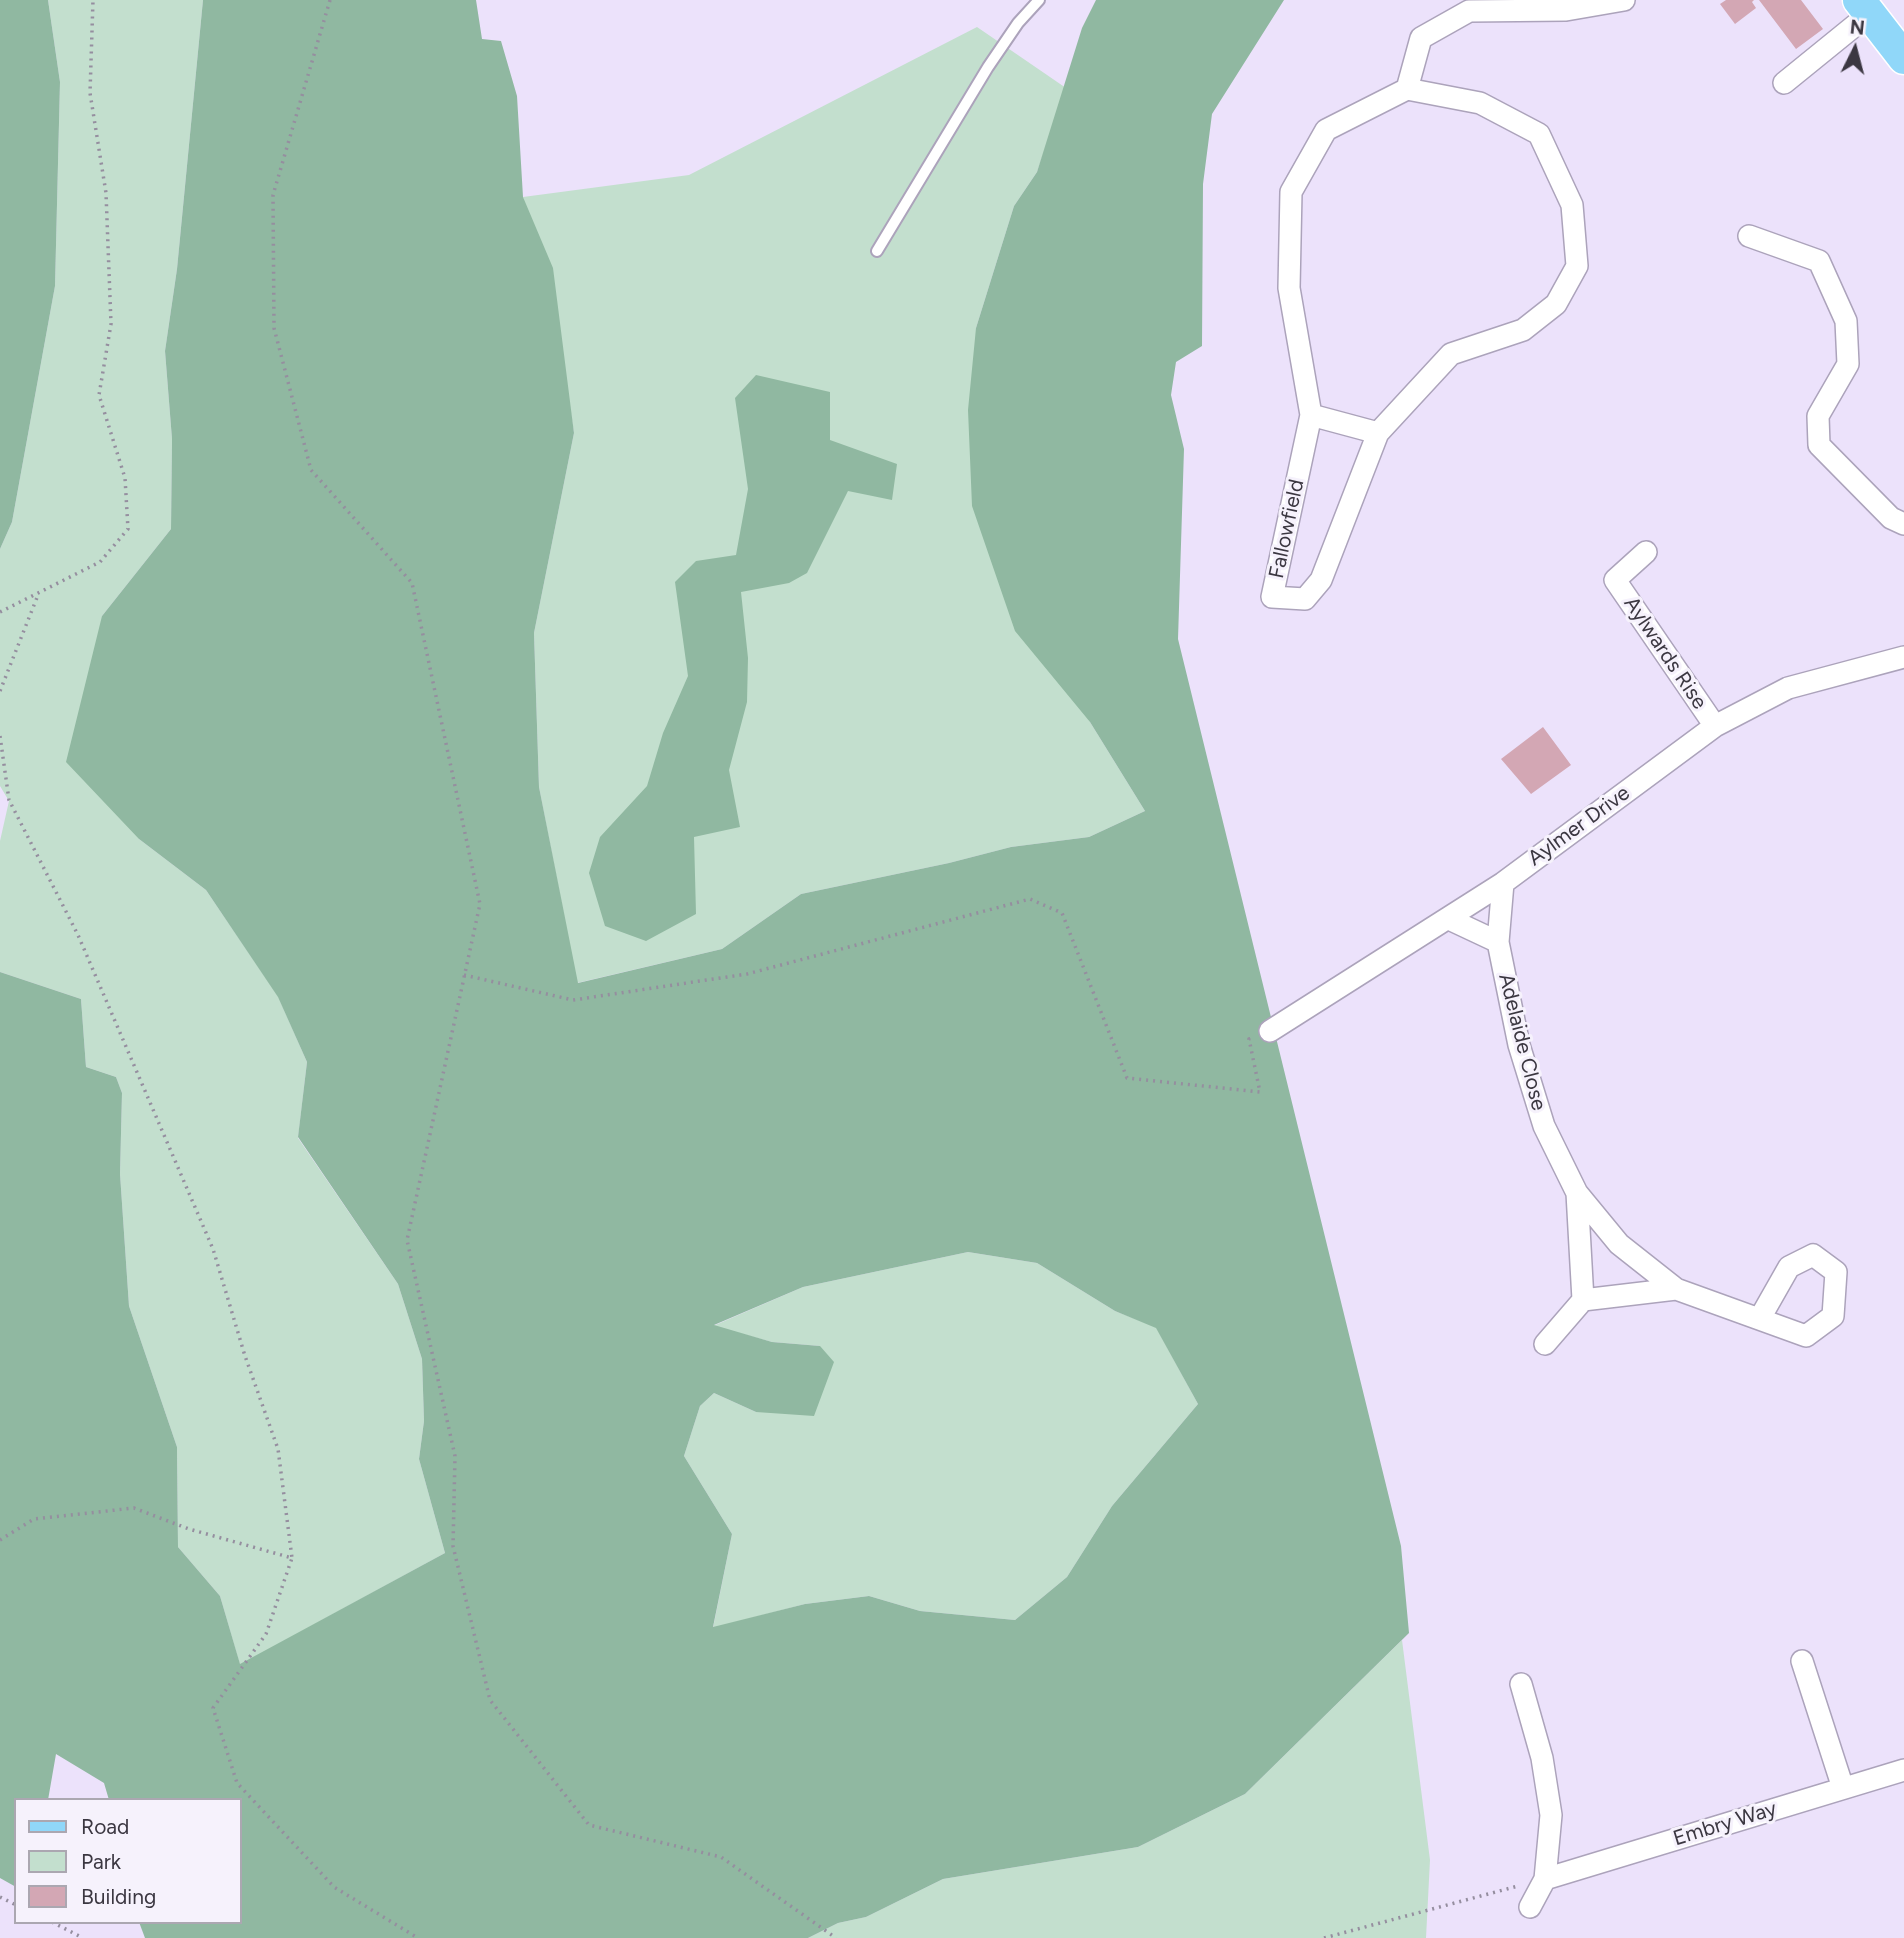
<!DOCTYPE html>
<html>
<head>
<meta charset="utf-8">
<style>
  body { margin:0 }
  #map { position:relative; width:1904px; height:1938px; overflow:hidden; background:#ece2fb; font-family:Figtree,sans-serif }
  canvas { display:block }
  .legend { position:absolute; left:14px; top:1798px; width:228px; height:126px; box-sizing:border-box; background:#f6f2fc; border:2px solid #aba7b1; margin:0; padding:9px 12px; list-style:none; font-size:21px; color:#3b3741 }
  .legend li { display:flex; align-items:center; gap:14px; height:35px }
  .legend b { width:35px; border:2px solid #aba7b1 }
  .north { position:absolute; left:1820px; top:14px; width:70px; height:70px; -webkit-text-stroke:5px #f6f2fc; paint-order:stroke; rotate:6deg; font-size:19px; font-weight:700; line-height:28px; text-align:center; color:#3b3741 }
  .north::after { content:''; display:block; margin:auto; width:24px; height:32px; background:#3b3741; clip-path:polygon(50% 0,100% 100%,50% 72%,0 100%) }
</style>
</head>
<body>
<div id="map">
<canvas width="1904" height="1938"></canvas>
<ul class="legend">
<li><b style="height:9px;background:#90d7f9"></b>Road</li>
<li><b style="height:19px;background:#c3dfce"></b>Park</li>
<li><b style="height:19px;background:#d3a7b4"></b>Building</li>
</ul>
<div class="north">N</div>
</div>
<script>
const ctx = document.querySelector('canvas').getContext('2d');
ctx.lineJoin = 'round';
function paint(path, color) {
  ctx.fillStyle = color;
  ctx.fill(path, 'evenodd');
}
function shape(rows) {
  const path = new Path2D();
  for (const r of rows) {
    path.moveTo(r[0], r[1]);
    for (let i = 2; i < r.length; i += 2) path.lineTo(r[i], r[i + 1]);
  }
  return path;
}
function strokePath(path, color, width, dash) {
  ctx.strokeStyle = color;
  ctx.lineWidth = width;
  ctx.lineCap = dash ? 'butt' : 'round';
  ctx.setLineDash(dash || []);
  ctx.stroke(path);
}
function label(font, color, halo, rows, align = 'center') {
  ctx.font = font + ' Figtree,sans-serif';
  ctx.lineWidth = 6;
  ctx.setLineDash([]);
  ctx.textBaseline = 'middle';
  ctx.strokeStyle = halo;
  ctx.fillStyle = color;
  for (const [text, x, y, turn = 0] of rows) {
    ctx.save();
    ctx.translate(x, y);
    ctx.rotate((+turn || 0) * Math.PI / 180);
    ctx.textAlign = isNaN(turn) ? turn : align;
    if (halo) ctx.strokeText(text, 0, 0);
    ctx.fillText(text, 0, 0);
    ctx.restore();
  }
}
paint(shape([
  [48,0,203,0,177,269,165,351,172,439,171,529,102,616,139,839,206,890,278,996,307,1062,298,1138,398,1284,422,1359,424,1421,419,1459,445,1553,240,1665,220,1596,178,1547,177,1447,129,1306,120,1174,122,1093,116,1077,86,1067,81,999,0,972,0,841,9,801,0,786,0,549,12,522,55,286,60,82],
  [977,27,1066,88,1037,172,1014,206,976,328,1090,722,1145,811,1089,837,1011,847,949,863,801,894,722,949,577,983,539,787,534,633,574,433,564,369,523,197,689,175],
  [968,1252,1037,1263,1115,1311,1156,1327,1198,1404,1112,1506,1067,1577,1015,1620,920,1611,869,1596,805,1604,713,1628,732,1534,684,1456,700,1406,714,1393,756,1412,820,1346,772,1342,713,1326,803,1287],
  [1402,1640,1430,1860,1426,1938,808,1938,838,1923,866,1917,943,1879,1138,1847,1245,1794]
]), '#c3dfce');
paint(shape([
  [0,0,48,0,60,82,55,286,12,522,0,549],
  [203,0,476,0,482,39,501,41,517,96,523,197,553,268,574,433,534,633,539,787,578,983,722,949,801,894,949,863,1011,847,1089,837,1145,811,1090,722,1015,631,972,506,968,410,976,328,1014,206,1037,172,1082,28,1096,0,1284,0,1212,114,1203,184,1202,346,1176,362,1171,395,1184,449,1178,639,1401,1546,1409,1633,1245,1794,1138,1847,943,1879,866,1917,838,1923,808,1938,145,1938,139,1922,240,1922,240,1800,109,1800,104,1783,56,1754,48,1800,16,1800,16,1887,0,1878,0,972,81,999,86,1067,116,1077,122,1093,120,1174,129,1306,177,1447,178,1547,220,1596,240,1664,445,1553,419,1459,424,1421,422,1359,398,1284,298,1137,307,1062,278,997,206,890,139,839,66,762,102,616,171,529,172,439,165,351,177,269],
  [968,1252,1037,1263,1115,1311,1156,1328,1198,1404,1112,1506,1067,1577,1015,1620,920,1611,869,1596,805,1604,713,1627,732,1534,684,1456,700,1406,714,1393,756,1412,814,1416,834,1362,820,1346,772,1342,714,1325,803,1287],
  [756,375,830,392,830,440,897,464,892,500,848,491,807,573,789,583,741,592,748,658,747,702,729,770,740,827,694,837,696,914,646,941,605,926,589,873,600,837,647,786,663,733,688,676,675,582,696,561,736,555,748,489,735,398]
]), '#90b8a1');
paint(shape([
  [1726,0,1754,0,1752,2,1756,8,1735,24,1720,4],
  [1759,0,1801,0,1823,29,1796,49],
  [1543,727,1571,765,1531,794,1501,759]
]), '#d3a7b4');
const lane = shape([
  [877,251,988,67,1018,23,1039,0]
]);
const street = shape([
  [1784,83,1869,14],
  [1407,89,1480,103,1539,134,1572,205,1577,266,1556,304,1523,330,1451,354,1378,433,1321,580,1305,599,1272,597,1311,415,1289,288,1291,192,1326,130,1407,89,1421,38,1469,11,1566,10,1624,0],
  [1749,236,1819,261,1846,321,1848,364,1818,416,1819,445,1891,518,1904,524],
  [1311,415,1378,433],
  [1646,552,1615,580,1715,726],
  [1503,883,1498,942,1519,1045,1544,1126,1577,1193,1619,1244,1676,1289,1806,1336,1833,1316,1836,1272,1813,1255,1789,1267,1760,1318],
  [1449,919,1498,942],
  [1270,1031,1503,883,1715,726,1788,688,1904,657],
  [1583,1300,1676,1289],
  [1545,1344,1583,1300,1577,1193],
  [1802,1661,1843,1788],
  [1521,1684,1542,1758,1551,1815,1545,1879,1904,1770],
  [1530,1907,1545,1879]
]);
const primary = shape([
  [1859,0,1904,58]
]);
strokePath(lane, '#aca3bb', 14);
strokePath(street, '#aca3bb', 24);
strokePath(primary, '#fff', 35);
strokePath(shape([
  [330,0,273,195,274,328,311,470,412,583,480,904,407,1240,455,1456,453,1546,490,1700,589,1825,721,1857,836,1938],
  [0,612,100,562,128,529,125,478,99,395,111,324,106,193,90,93,93,0],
  [0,691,38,595],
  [0,736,9,800,78,935,213,1249,245,1356,278,1449,292,1558],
  [464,975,573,1000,747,974,1030,899,1062,913,1127,1078,1260,1092,1249,1039,1253,1038],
  [0,1540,34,1519,134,1508,189,1529,292,1558,266,1634,213,1708,237,1783,334,1887,418,1938],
  [0,1897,16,1905],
  [52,1922,83,1938],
  [1324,1938,1518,1886]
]), '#958e9f', 3.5, [2, 5]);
strokePath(lane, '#fff', 10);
strokePath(street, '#fff', 21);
strokePath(primary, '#90d7f9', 32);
label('21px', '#3b3741', '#f6f2fc', [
  ["Fallowfield",1287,529,-78],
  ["Aylwards Rise",1665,653,56],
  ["Aylmer Drive",1579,826,-36],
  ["Adelaide Close",1522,1042,76],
  ["Embry Way",1725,1824,-17]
]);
</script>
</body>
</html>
